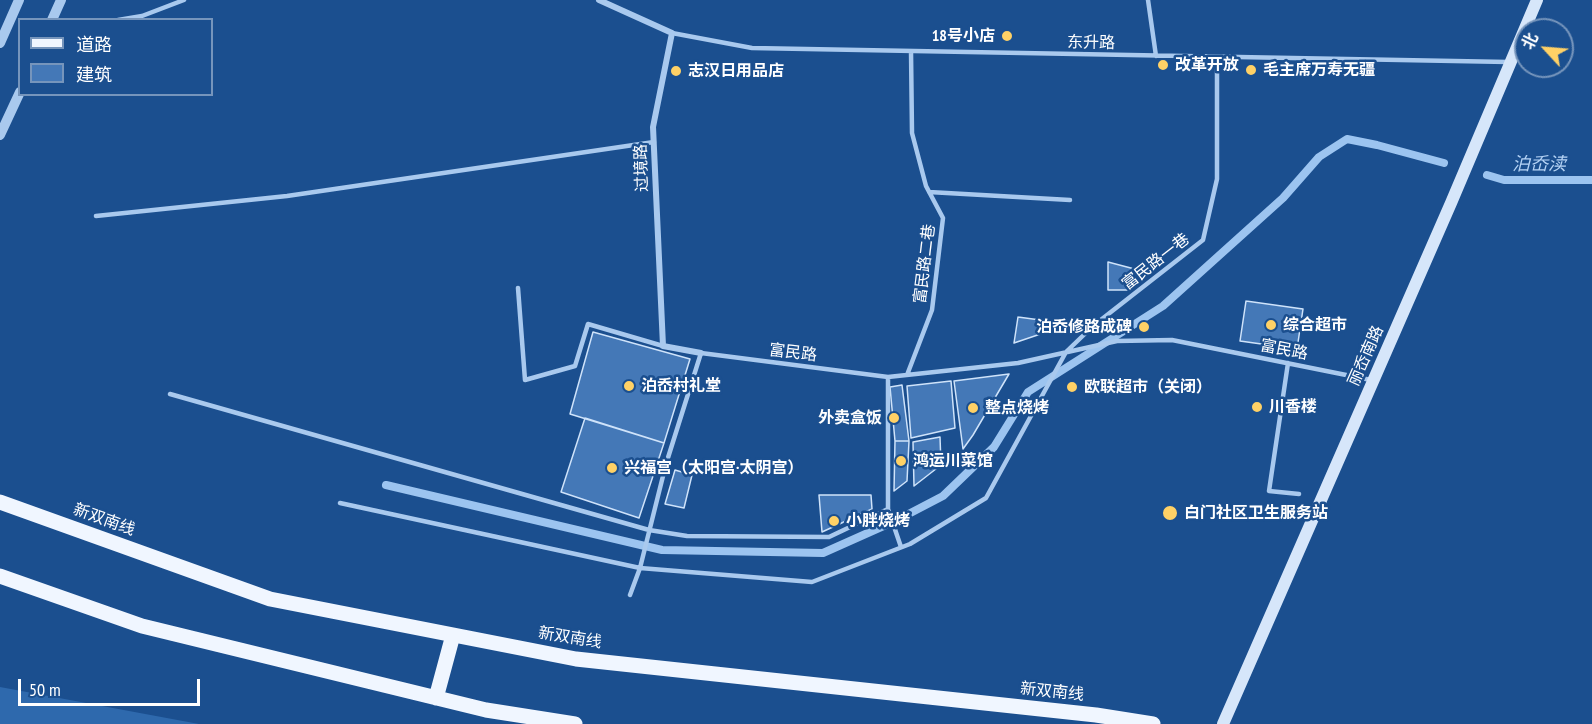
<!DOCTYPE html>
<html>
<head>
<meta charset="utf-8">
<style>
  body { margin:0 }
  #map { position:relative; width:1592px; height:724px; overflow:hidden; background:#1b4f8f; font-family:"PT Sans Narrow","Noto Sans SC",sans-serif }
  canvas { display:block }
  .legend { position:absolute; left:18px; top:18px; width:195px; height:78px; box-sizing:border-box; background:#1b4f8f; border:2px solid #7695bc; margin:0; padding:8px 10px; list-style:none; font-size:18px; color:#fff }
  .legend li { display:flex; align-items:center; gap:12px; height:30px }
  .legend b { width:30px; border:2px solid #7695bc }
  .north { position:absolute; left:1514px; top:18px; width:60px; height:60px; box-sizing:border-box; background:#1b4f8f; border:2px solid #7695bc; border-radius:50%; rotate:296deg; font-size:16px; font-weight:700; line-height:24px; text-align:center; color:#fff }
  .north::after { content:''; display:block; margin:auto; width:21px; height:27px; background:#ffd166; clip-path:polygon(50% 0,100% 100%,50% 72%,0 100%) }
  .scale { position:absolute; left:18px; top:679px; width:182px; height:27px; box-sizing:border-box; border:3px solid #fff; border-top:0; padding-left:8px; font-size:18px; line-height:21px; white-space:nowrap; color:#fff; -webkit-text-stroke:4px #1b4f8f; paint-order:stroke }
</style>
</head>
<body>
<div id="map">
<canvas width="1592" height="724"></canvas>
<ul class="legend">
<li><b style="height:8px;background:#f0f6ff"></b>道路</li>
<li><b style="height:16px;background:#4478b7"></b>建筑</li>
</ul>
<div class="north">北</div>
<div class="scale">50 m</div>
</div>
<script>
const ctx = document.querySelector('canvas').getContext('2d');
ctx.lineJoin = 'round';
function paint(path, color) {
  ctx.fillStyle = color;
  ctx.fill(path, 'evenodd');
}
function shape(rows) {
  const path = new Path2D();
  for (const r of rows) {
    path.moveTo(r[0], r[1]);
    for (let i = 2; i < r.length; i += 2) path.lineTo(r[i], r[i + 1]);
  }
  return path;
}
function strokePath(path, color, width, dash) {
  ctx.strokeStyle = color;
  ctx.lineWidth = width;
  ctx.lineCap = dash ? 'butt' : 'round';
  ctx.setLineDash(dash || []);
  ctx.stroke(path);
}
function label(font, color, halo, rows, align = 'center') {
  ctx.font = font + ' "PT Sans Narrow","Noto Sans SC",sans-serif';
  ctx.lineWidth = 5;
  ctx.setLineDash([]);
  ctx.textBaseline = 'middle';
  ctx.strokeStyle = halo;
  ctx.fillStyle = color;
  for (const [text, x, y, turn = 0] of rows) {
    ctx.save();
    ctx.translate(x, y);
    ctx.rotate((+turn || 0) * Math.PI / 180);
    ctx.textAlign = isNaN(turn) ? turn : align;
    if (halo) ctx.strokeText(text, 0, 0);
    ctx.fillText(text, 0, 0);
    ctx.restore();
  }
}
paint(shape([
  [0,687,199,724,0,724]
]), '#2e69ad');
strokePath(shape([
  [1487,175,1504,180,1592,180],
  [386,485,662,550,823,553,897,520,943,496,994,447,1028,392,1163,306,1283,198,1319,157,1347,139,1377,145,1444,163]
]), '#9cc4f0', 8);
const building = shape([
  [1108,262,1146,272,1130,290,1108,290,1108,262],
  [1246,301,1303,309,1297,349,1240,341,1246,301],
  [1018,317,1070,324,1014,343,1018,317],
  [593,332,690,359,664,443,570,414,593,332],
  [1009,374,973,435,963,449,954,381,1009,374],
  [951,381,955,428,911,438,907,386,951,381],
  [902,385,909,441,895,441,890,387,902,385],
  [585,418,664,443,639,518,561,492,585,418],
  [940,437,941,465,914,486,913,442,940,437],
  [895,441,909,441,907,481,894,491,895,441],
  [675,470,692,475,684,508,665,504,675,470],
  [819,495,871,495,872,509,822,532,819,495]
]);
paint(building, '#4478b7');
strokePath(building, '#cfe3fa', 1.5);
strokePath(shape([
  [1148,0,1156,56],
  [118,20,142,16,184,0],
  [672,33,752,48,1508,62],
  [929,192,1070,200],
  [96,216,287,196,654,142],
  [518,288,525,380,575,366,588,324,663,346],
  [1288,363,1269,491,1299,494],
  [907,375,932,310,943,218,926,186,912,133,911,51],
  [888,377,888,509,901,547],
  [170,394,649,530,687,536,829,537,888,509],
  [340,503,640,568,812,582,910,544,986,498,1066,352,1093,326,1203,240,1217,179,1217,57],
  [630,595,640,568,666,464,701,353,888,377,1018,363,1117,341,1172,340,1371,380]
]), '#a9c9ee', 4.5);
strokePath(shape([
  [599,0,672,33,653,127,663,346,701,353]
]), '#a9c9ee', 6);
strokePath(shape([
  [52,20,61,0],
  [0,43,19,0],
  [0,135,20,92]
]), '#a9c9ee', 10);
strokePath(shape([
  [1223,724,1451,203,1537,0]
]), '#d6e6fa', 12);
strokePath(shape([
  [0,502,270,599,576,659,1096,715,1153,724],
  [0,576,142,626,486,710,575,724],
  [436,698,453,635]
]), '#f0f6ff', 15);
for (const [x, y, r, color] of [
  [1007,36,6,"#ffd166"],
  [1163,65,6,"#ffd166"],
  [1251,70,6,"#ffd166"],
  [676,71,6,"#ffd166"],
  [1271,325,6,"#ffd166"],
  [1144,327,6,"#ffd166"],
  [629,386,6,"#ffd166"],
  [1072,387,6,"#ffd166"],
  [1257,407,6,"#ffd166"],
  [973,408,6,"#ffd166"],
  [894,418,6,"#ffd166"],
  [901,461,6,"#ffd166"],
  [612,468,6,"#ffd166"],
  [1170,513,8,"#ffd166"],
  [834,521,6,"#ffd166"]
]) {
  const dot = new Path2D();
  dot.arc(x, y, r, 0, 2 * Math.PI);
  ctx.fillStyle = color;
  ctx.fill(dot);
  strokePath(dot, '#1b4f8f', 2);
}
label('bold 16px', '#fff', '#1b4f8f', [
  ["18号小店",995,36,"right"],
  ["改革开放",1175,65],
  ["毛主席万寿无疆",1263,70],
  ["志汉日用品店",688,71],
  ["综合超市",1283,325],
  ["泊岙修路成碑",1132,327,"right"],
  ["泊岙村礼堂",641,386],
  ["欧联超市（关闭）",1084,387],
  ["川香楼",1269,407],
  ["整点烧烤",985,408],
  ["外卖盒饭",882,418,"right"],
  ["鸿运川菜馆",913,461],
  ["兴福宫（太阳宫·太阴宫）",624,468],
  ["白门社区卫生服务站",1184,513],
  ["小胖烧烤",846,521]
], 'left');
label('16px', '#fff', '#1b4f8f', [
  ["东升路",1091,43,1],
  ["过境路",642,168,-92],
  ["富民路一巷",1156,262,-38],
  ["富民路二巷",925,264,-83],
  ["富民路",1284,350,11],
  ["富民路",793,353,7],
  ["丽岙南路",1366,356,-66],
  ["新双南线",104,520,20],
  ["新双南线",570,638,9],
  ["新双南线",1052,692,6]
]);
label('italic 18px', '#b5d3f5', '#1b4f8f', [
  ["泊岙渎",1539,165]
]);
</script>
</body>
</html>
